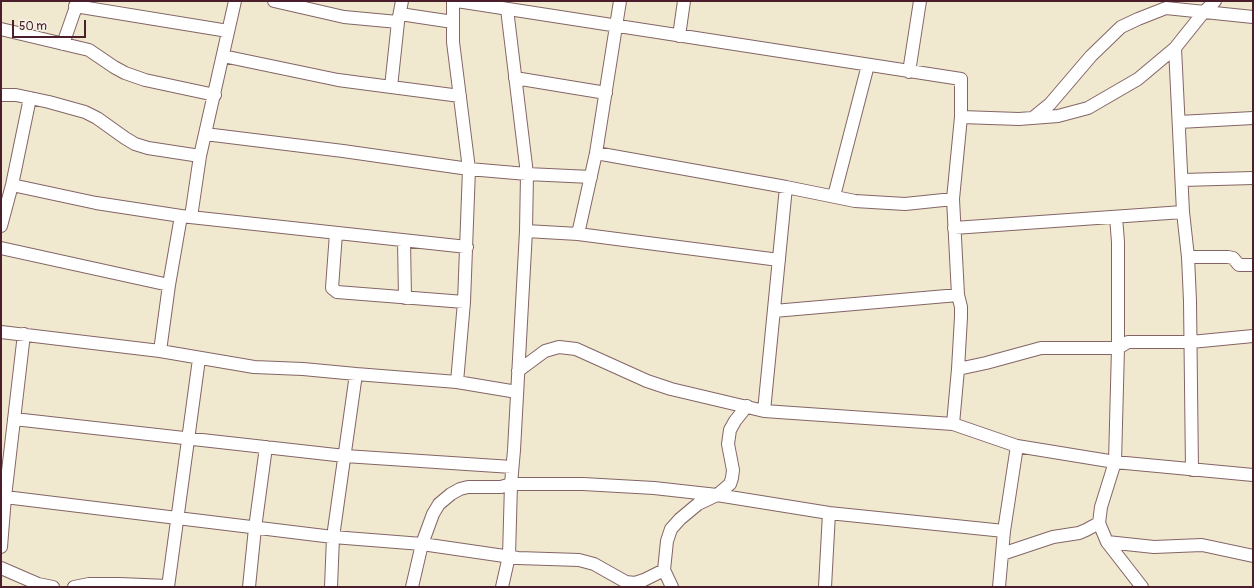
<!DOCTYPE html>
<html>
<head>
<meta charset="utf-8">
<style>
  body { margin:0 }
  #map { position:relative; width:1254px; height:588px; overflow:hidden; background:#f1e8d0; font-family:Pangolin,sans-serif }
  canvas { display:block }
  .frame { position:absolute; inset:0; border:2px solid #4a1f2b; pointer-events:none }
  .scale { position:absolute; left:12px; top:20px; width:74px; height:18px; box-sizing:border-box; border:2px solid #4a1f2b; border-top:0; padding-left:5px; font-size:12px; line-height:14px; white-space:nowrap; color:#4a1f2b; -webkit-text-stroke:3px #f7f3e8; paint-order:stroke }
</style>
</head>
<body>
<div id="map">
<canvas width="1254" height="588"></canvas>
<div class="frame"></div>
<div class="scale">50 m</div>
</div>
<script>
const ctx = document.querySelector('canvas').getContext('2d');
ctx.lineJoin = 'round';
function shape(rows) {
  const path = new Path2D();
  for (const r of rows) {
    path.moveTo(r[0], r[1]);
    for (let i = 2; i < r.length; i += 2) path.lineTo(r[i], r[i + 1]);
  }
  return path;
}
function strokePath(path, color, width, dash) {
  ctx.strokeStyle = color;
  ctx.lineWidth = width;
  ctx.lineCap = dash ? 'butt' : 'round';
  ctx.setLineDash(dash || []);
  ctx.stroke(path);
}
const minor = shape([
  [274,1,344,17,398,22],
  [453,1,453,42,469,169,464,302,457,382],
  [457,1,961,79,961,117,953,199,958,295,961,307,961,317,958,369,953,424],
  [75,6,228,31],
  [400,14,453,22],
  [1,29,89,50,114,67,125,73,145,80,215,95],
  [679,36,684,1],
  [63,44,78,1],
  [1175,48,1183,212,1188,257,1190,301,1192,470],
  [223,56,338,80,460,96],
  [909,72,920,1],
  [515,78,606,93],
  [391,87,398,22,402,1],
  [1,95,16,95,49,102,85,112,97,118,125,138,135,144,148,148,200,156],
  [961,117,1019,119,1058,116,1088,108,1138,79,1175,48,1203,13,1215,1],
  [1034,117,1050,104,1091,56,1121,27,1138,19,1166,8,1253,17],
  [1179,122,1253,118],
  [205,134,343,151,469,169,527,174,591,177],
  [596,153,786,187,855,201,905,204,953,199],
  [1182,180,1253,178],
  [12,185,96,203,181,216,467,247],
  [834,196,868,65],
  [191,217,200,156,235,1],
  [1116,217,1118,242,1118,348,1115,462,1101,507,1099,523,1107,542,1142,587],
  [1,226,12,185,30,98],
  [954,228,1183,212],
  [526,231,578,234,779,260],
  [336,233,332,288,337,292,464,302],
  [578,234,596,153,620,1],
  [404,241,405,298],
  [1,248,169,285],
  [1188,257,1228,257,1233,258,1239,265,1253,265],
  [774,311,958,295],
  [1,332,160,351,254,367,303,369,356,374,457,382,517,392],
  [160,351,169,285,181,216],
  [958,369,986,363,1041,348,1118,348,1128,342,1191,342,1253,336],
  [518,371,545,351,559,347,576,349,647,381,671,389,764,411,953,424,1017,446,1115,462,1253,475],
  [764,411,786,187],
  [14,419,345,456,512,467],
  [5,497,333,537,422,544,518,558,579,560,594,564,626,582,635,583,644,580,664,570],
  [1107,542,1154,547,1202,545,1253,556],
  [1,547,5,497,24,334],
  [1002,554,1053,537,1079,533,1086,530,1099,523],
  [1,568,38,584,53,587],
  [74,587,89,584,119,584,168,586],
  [168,587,199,359],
  [249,587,255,528,266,447],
  [331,587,333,537,356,374],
  [412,587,422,544,433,514,439,504,451,494,460,489,468,487,501,487,511,484,583,484,654,488,717,495,829,513,1004,531],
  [502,587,509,556,511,484,514,450,526,231,527,174,507,9],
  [672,587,664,570,667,541,671,529,680,519,698,504,717,495,730,484,732,478,733,470,728,444,730,430,735,421,747,406],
  [825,587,829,513],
  [999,587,1004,531,1017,446]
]);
strokePath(minor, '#846565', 14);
strokePath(minor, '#fff', 12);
</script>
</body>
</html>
